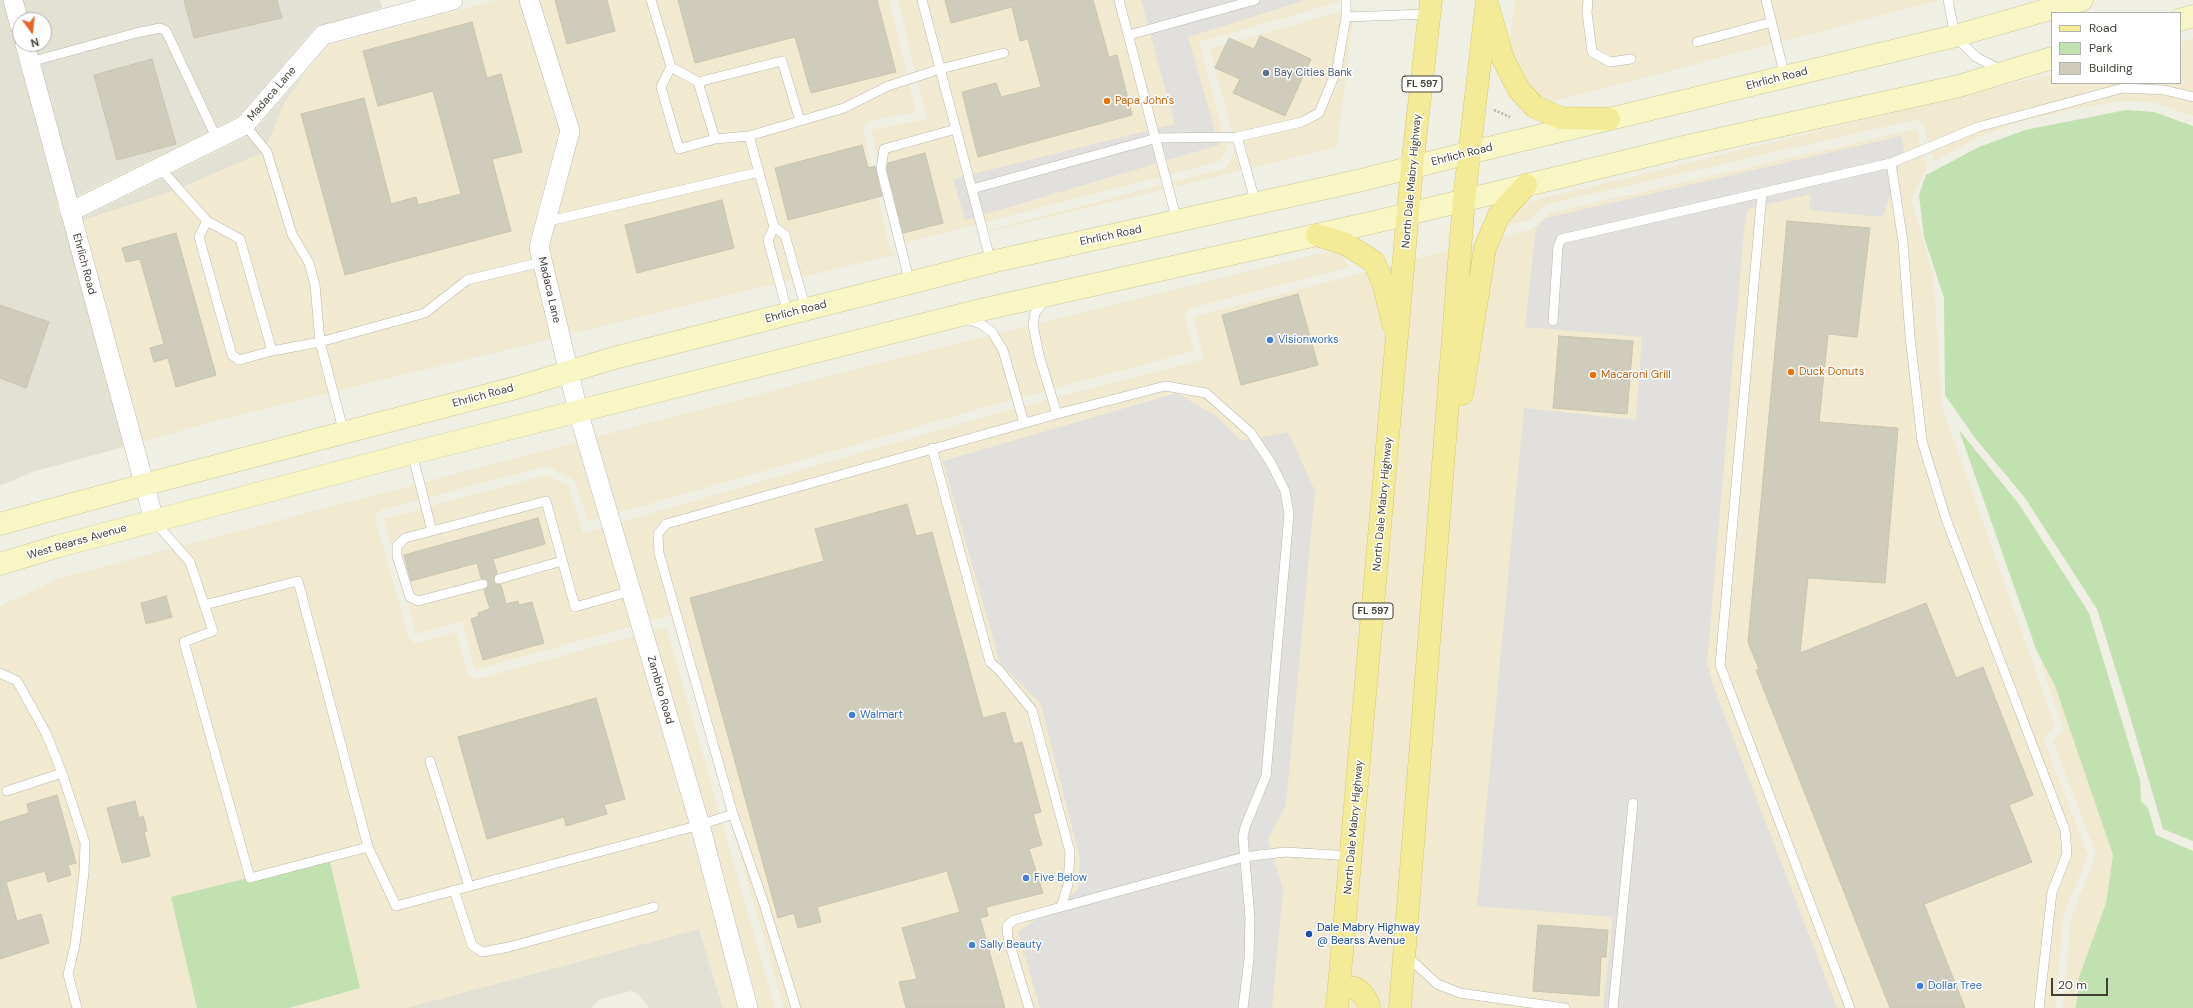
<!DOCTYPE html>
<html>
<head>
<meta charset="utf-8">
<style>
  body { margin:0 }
  #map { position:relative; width:2193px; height:1008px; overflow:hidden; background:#f0efe4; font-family:"DM Sans",sans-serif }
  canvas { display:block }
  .legend { position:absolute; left:2051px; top:12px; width:130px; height:72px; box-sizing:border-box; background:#fff; border:1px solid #b3b2ae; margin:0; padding:5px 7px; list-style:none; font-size:12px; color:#413f35 }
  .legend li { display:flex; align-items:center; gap:8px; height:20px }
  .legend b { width:20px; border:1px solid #b3b2ae }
  .north { position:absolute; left:12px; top:12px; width:40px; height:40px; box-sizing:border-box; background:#fff; border:1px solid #b3b2ae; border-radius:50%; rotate:165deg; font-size:11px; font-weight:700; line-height:16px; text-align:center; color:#413f35 }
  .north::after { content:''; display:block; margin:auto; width:14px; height:18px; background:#e46727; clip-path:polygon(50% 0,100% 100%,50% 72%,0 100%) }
  .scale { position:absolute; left:2051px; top:978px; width:57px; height:18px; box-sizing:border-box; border:2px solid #413f35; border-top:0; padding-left:5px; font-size:12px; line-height:14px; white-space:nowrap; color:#413f35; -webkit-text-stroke:3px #fff; paint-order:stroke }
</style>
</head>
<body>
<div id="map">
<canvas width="2193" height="1008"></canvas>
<ul class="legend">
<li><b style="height:5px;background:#f4eb99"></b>Road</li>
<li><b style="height:11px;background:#c2e1b0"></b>Park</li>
<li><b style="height:11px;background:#d0ccbb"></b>Building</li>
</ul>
<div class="north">N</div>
<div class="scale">20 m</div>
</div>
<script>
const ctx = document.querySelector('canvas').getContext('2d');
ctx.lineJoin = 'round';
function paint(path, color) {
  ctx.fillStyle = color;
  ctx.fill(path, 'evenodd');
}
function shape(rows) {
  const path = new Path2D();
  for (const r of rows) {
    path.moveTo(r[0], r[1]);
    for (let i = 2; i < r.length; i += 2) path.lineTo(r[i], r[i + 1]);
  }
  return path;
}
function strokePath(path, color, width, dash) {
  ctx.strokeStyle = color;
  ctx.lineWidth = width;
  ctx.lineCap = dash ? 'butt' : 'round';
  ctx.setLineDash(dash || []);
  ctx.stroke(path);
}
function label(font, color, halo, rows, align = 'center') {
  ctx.font = font + ' "DM Sans",sans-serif';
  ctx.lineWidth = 3;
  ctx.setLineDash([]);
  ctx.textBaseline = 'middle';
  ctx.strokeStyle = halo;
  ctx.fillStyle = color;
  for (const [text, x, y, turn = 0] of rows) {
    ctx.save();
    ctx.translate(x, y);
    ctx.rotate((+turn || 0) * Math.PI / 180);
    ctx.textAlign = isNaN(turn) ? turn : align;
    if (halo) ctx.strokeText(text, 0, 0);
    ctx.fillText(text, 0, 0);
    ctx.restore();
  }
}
paint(shape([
  [0,0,380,0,382,8,316,27,239,116,57,206,66,226,250,135,309,68,285,102,264,152,176,190,131,445,32,472,0,486],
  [20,20,44,20,44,44,20,44],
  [699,929,723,1008,649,1008,638,994,631,991,600,999,591,1008,406,1008]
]), '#e3e1d3');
paint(shape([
  [496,0,519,0,559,131,529,243,550,339,227,418,131,445,83,220,176,190,264,152,285,102,309,68,329,45],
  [539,0,889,0,916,112,869,121,865,124,863,129,889,247,892,252,897,254,569,334,549,248,579,135,579,128],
  [898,0,1346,0,1199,42,1227,148,1220,161,897,245,871,130,927,119],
  [1515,0,1940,0,1551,102,1540,97,1526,83,1512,55,1509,45],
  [1355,7,1337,147,926,247,1226,168,1236,148,1210,49],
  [2193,39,2193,116,2154,102,2124,101,2080,108,2022,121,1976,138,1934,161,1923,124,1919,120,1914,120,1548,204,1528,220,1503,227,1523,203,2052,74,2052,83,2180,83,2180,42],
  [1916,129,1927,168,1911,199,1933,273,1942,407,2055,726,2043,739,2088,855,2063,916,2055,1008,784,1008,671,615,475,670,462,621,416,634,384,519,546,475,568,485,583,533,991,415,1204,359,1193,317,1532,229,1550,213],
  [1331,251,1342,254,1349,267,1188,309,1185,313,1185,319,1194,351,989,406,618,513,596,437,883,362],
  [577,442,599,518,588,521,574,480,546,466,381,510,375,516,376,522,409,638,413,642,418,643,456,632,467,673,472,679,478,679,634,636,690,827,738,1008,723,1008,699,929,406,1008,289,1008,360,988,171,897,197,1008,0,1008,0,606,60,578],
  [666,627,775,1008,759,1008,709,822,652,630],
  [2036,649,2055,686,2113,855,2106,903,2079,977,2076,1008,2063,1008,2071,919,2096,854,2053,741,2063,731,2063,726]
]), '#f1e9d0');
paint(shape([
  [2126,110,2154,112,2193,126,2193,841,2163,829,2127,706,2097,609,2025,498,1975,438,1945,395,1944,298,1924,237,1919,195,1926,175,1979,147,2025,130],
  [1959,430,2019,504,2089,613,2140,780,2141,801,2148,808,2156,835,2193,851,2193,1008,2076,1008,2079,977,2106,903,2113,855,2055,686,2036,649],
  [329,858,360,988,289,1008,197,1008,171,897]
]), '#c2e1b0');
paint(shape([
  [1141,0,1306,0,1188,37,1219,145,965,220,953,179,1175,124],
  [1901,136,1904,150,1883,217,1809,210,1810,194,1748,209,1744,230,1707,663,1714,688,1837,1008,1603,1008,1613,917,1477,906,1524,408,1636,420,1642,337,1525,327,1536,228,1546,218],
  [1177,393,1216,416,1241,441,1288,432,1315,491,1286,805,1268,839,1283,890,1272,1008,1040,1008,1018,932,1078,890,1080,859,1041,704,1000,663,943,461]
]), '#e1e0dc');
const building = shape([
  [184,0,277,0,282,18,194,38,184,0],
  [555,0,607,0,615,31,567,44,555,0],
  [678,0,877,0,896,72,811,93,795,37,695,63,678,0],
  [945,0,1093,0,1109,57,1117,55,1132,115,978,157,962,92,996,83,1001,97,1041,87,1028,39,1020,41,1012,7,951,23,945,0],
  [472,22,487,78,501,74,522,152,492,159,511,231,345,275,301,114,364,98,391,204,416,197,418,205,461,194,433,91,378,106,363,51,472,22],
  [1260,36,1311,59,1285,116,1233,93,1240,79,1215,68,1229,38,1254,49,1260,36],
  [152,59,176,144,117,160,94,75,152,59],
  [862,145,868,168,875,166,882,196,788,220,775,168,862,145],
  [925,153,943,223,903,233,887,169,888,163,925,153],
  [722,200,734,248,637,273,625,225,722,200],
  [1787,221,1870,228,1857,337,1828,334,1819,422,1898,428,1885,583,1808,578,1800,653,1926,603,1956,678,1983,667,2033,795,2009,805,2032,862,1924,904,1965,1008,1890,1008,1756,670,1759,669,1748,642,1787,221],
  [176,233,216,375,176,387,168,358,154,362,150,348,164,344,140,259,126,262,122,248,176,233],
  [1298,294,1318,365,1241,385,1222,315,1298,294],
  [0,305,49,322,26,388,0,378,0,305],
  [1559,336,1633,341,1627,414,1553,408,1559,336],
  [907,504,916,536,932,532,983,718,1005,712,1014,744,1022,742,1041,812,1033,814,1042,845,1029,849,1043,893,986,907,988,916,980,918,1005,1008,906,1008,899,982,917,979,902,928,960,912,947,871,817,907,821,922,798,928,794,913,778,918,690,598,824,561,815,529,907,504],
  [538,518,545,544,493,559,497,573,493,580,495,584,501,585,506,604,518,601,519,605,532,602,544,643,483,660,471,619,479,616,478,613,490,609,484,590,487,588,489,583,487,580,481,578,477,563,411,581,404,555,538,518],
  [166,596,172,617,146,624,141,603,166,596],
  [596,698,625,799,604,805,607,814,566,826,564,817,487,839,458,737,596,698],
  [57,795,76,863,68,865,71,875,48,882,45,871,6,882,17,921,41,914,49,943,0,959,0,822,29,813,27,804,57,795],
  [135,801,139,818,143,816,147,831,144,832,150,856,122,863,107,808,135,801],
  [1538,925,1608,930,1606,957,1601,957,1599,996,1533,991,1538,925]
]);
paint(building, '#d0ccbb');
strokePath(building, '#cac5af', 1);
const service = shape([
  [651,0,671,67],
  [922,0,991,262],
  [1119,0,1177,221],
  [1588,0,1587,12,1592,52,1610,62,1631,59],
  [1766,0,1785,77],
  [1948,0,1955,36,1976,57,2001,70],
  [1346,17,1429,14],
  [1129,35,1255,0],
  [1697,42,1772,22],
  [30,62,136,33,160,28,166,31,217,139],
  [698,82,671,67,661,87,679,149,715,139],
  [800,121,782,61,698,82,715,139,749,136,844,108,888,86,940,69,1004,53],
  [245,125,267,152,292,234,309,263,315,285,320,342,344,433],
  [749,136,774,227],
  [1891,163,1903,242,1910,337,1922,441,1946,519,2065,830,2067,854,2052,892,2039,1008],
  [160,168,207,221,240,239,272,351,320,342,425,313,467,280,542,262],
  [972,189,1157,138,1237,137],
  [1762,193,1720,665,1850,1008],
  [1256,204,1237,137,1302,122,1319,113,1337,69,1346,17,1346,0],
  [207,221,199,237,232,355,239,360,272,351],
  [545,222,759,172],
  [910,283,881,169,884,149,956,129],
  [1045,300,1035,313,1033,325,1039,355,1057,414],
  [788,314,768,240,774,227,785,235,806,310],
  [967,319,981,324,992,332,1003,350,1024,423],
  [1553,321,1558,247,1561,239,1891,163,1978,127,2123,88,2164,90,2193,97],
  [932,448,990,662,999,670,1032,710,1070,852,1068,885,1061,907],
  [412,453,432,531,546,501,575,607,631,591],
  [155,522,190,562,213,631,184,642,250,878,368,847,396,906,700,825,733,814,659,553,658,534,666,524,1057,414,1165,386,1206,393,1251,433,1271,463,1285,491,1289,514,1266,776,1245,827,1243,837,1250,918,1249,959,1243,1008],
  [432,531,405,538,397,546,397,556,410,597,418,601,483,584],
  [499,579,562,561],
  [204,605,298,581,368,847],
  [0,673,17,681,46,733,62,773,85,843,84,873,75,945,68,974,77,1008],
  [430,761,469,886],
  [7,791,62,773],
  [733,814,764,904,796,1008],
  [454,890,472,945,482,952,509,947,654,907],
  [1406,955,1437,984,1460,993,1565,1008],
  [1029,1008,1008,938,1007,926,1014,920,1244,857,1285,852,1351,856],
  [1613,1008,1633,803]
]);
const minor = shape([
  [13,0,20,26],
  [529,0,570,131,539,247,578,411,700,825,748,1008],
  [25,44,154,520],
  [70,212,245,125,323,35,453,0]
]);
const secondary = shape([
  [2180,20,2193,16],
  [0,524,143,485,519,387,614,358,898,286,991,262,1362,180,1468,153,1955,36,2082,0],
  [0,564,59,546,412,453,985,309,1379,221,1684,147,1959,86,2052,58]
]);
const primary = shape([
  [1489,10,1503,59,1519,90,1535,107,1561,118,1609,119],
  [1317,235,1346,244,1374,262,1384,285,1393,324],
  [1462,394,1485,248,1499,215,1526,185],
  [1339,987,1355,988,1363,994,1368,1003,1369,1008],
  [1337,1008,1412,167,1431,0],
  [1400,1008,1464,200,1487,0]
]);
strokePath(service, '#bab7a8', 10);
strokePath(minor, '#bab7a8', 20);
strokePath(secondary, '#ccc897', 23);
strokePath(primary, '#d7cb6b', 23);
strokePath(shape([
  [1494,110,1510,117]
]), '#bbb59a', 2.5, [2, 2]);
strokePath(service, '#fff', 9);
strokePath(minor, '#fff', 19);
strokePath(secondary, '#f9f6c5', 22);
strokePath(primary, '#f4eb99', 22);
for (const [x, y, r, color] of [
  [1266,73,4,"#5c6f8a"],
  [1107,101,4,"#e8710a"],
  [1270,340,4,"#3f7fe0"],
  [1791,372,4,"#e8710a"],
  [1593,375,4,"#e8710a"],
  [852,715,4,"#3f7fe0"],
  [1026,878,4,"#3f7fe0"],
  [1309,934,4,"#1a4fb4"],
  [972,945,4,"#3f7fe0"],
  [1920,986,4,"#3f7fe0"]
]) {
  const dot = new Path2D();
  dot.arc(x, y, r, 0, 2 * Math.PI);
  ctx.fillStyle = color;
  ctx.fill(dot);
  strokePath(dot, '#fff', 1.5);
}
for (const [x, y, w] of [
  [1422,84,40],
  [1373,611,40]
]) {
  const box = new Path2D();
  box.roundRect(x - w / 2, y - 8, w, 16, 3);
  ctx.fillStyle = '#fff';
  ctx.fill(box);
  strokePath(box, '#413f35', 1);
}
label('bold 10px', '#413f35', null, [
  ["FL 597",1422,84],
  ["FL 597",1373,611]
]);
label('11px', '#4e5e75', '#fff', [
  ["Bay Cities Bank",1274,73]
], 'left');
label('11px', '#413f35', '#fff', [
  ["Ehrlich Road",1777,79,-14],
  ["Madaca Lane",272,94,-49],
  ["Ehrlich Road",1462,155,-14],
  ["North Dale Mabry Highway",1412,181,-85],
  ["Ehrlich Road",1111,236,-12],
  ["Ehrlich Road",84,264,75],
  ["Madaca Lane",549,290,77],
  ["Ehrlich Road",796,312,-14],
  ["Ehrlich Road",483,396,-15],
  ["North Dale Mabry Highway",1383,504,-85],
  ["West Bearss Avenue",77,542,-16],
  ["Zambito Road",660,690,74],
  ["North Dale Mabry Highway",1354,827,-85]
]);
label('11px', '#c56008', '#fff', [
  ["Papa John's",1115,101],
  ["Duck Donuts",1799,372],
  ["Macaroni Grill",1601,375]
], 'left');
label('11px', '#366cbe', '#fff', [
  ["Visionworks",1278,340],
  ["Walmart",860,715],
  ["Five Below",1034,878],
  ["Sally Beauty",980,945],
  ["Dollar Tree",1928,986]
], 'left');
label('11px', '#164399', '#fff', [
  ["Dale Mabry Highway",1317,928],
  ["@ Bearss Avenue",1317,941]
], 'left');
</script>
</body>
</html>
